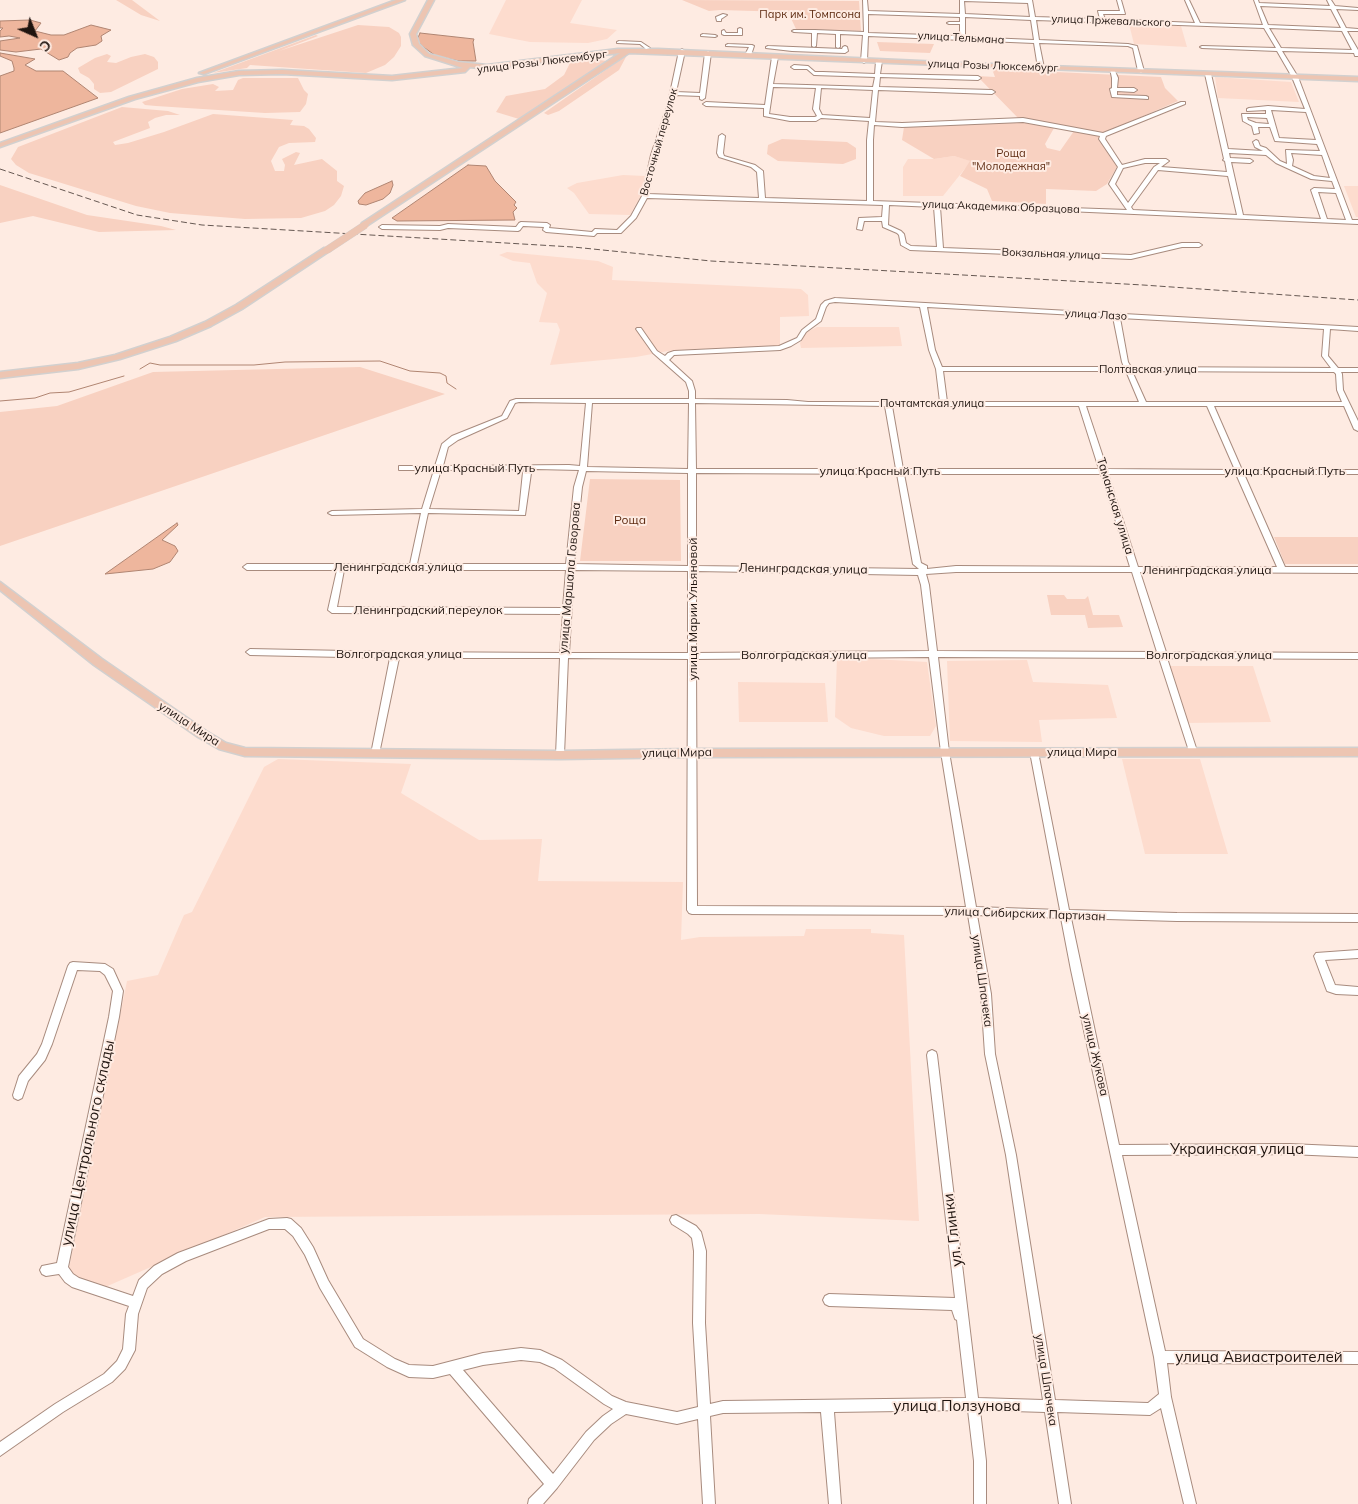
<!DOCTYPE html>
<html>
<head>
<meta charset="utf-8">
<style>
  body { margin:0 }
  #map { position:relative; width:1358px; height:1504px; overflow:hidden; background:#feebe2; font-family:Mulish,sans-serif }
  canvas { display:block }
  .north { position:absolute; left:10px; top:10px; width:50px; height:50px; -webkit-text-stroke:4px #feebe2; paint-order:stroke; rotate:136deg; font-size:14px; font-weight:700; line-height:20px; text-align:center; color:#1f140f }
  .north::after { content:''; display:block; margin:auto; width:18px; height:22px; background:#1f140f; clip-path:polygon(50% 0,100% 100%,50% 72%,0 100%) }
</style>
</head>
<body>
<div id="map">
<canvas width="1358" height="1504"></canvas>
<div class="north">С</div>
</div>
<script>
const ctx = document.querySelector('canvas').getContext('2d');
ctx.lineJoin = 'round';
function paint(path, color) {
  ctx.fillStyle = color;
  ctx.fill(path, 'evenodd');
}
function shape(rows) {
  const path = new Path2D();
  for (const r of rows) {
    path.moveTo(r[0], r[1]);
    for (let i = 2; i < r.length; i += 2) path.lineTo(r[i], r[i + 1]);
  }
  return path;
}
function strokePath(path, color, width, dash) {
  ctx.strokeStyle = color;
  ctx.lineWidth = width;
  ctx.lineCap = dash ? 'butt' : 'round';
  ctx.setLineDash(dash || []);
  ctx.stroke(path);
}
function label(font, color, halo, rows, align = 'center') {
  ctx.font = font + ' Mulish,sans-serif';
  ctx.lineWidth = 4;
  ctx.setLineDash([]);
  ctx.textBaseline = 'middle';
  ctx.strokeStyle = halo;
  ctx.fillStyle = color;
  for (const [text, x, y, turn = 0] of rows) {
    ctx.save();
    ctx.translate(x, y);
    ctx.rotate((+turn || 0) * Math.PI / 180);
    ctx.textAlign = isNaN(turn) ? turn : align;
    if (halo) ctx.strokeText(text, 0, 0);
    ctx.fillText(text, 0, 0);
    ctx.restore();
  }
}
paint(shape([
  [506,0,582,0,570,23,617,30,607,39,588,43,530,42,489,34],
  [1129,24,1181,26,1187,47,1134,44],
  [1215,77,1291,82,1299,102,1218,98],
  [954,156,971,161,943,196,903,196,903,167,908,159,934,159],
  [623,175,645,176,641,195,630,215,589,214,574,193,567,188,577,183],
  [1344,186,1358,186,1358,217,1356,217],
  [507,252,598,261,613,267,612,280,801,289,808,295,809,316,780,317,780,347,668,351,636,357,550,365,560,330,557,323,539,322,547,293,537,283,530,263,513,261,499,255],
  [817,327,899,327,902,346,801,348,800,343,805,333],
  [837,657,927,662,936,726,930,736,884,736,851,728,835,717],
  [1027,660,1033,682,1108,685,1117,718,1039,720,1042,742,950,741,947,661],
  [1168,666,1253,666,1271,722,1184,723],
  [738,682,825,683,828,722,739,722],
  [278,759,411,764,401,793,479,840,542,839,538,881,683,882,681,940,700,937,804,936,806,929,871,929,871,933,904,935,919,1221,759,1214,265,1217,103,1288,68,1273,127,981,158,975,184,915,192,912,264,767],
  [1122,759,1200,759,1228,854,1145,854]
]), '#fddcce');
paint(shape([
  [116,0,132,0,160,21,141,15],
  [682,0,859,1,861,31,796,29,788,12,720,10,720,5,720,10,709,11],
  [358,25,389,27,399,33,401,37,401,46,394,57,385,65,366,73,250,65,255,60,247,68,213,73,316,35,318,36,279,51],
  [877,42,934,44,930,53,880,51],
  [107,54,111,56,107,62,116,63,131,57,145,54,154,57,158,62,158,69,111,92,100,93,94,89,94,84,89,78,80,73,78,68,95,58],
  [627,55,619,70,559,111,548,115,544,113],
  [591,59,607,61,519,119,496,112,506,96,545,89,564,75,570,63],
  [992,69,1161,77,1165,88,1178,101,1102,134,1020,120,977,76,995,77],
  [243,78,298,78,304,90,308,94,306,104,300,112,265,113,156,106,145,105,142,102,182,89,213,84,219,87,215,91,233,90,238,80],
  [122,107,168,111,180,115,166,115,155,118,148,122,150,128,113,142,115,145,128,143,164,132,213,114,293,120,290,125,304,126,309,129,316,138,315,142,289,143,279,147,271,161,275,171,284,171,285,165,282,159,296,152,300,153,294,165,322,159,337,171,337,181,344,186,341,196,334,205,325,211,301,218,245,219,170,213,136,206,29,173,16,165,11,159,18,147],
  [1023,122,1054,128,1045,144,1047,148,1060,151,1074,131,1102,136,1118,165,1107,184,1096,191,1046,189,1046,204,992,201,987,189,960,176,970,161,954,156,934,159,902,140,904,127],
  [782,139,847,142,856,148,856,159,843,164,778,161,767,154,768,145],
  [0,185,87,215,161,226,176,230,99,232,33,216,0,223],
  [360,367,445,394,0,546,0,412,57,406,153,372],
  [590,479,680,480,681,561,580,561],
  [1274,537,1358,537,1358,564,1285,564],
  [1047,595,1064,595,1067,599,1085,599,1088,596,1093,615,1119,615,1123,627,1088,628,1085,615,1051,615]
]), '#f8d1c1');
const water = shape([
  [30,20,41,23,35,31,51,35,64,35,91,25,111,30,101,36,102,41,96,45,77,48,70,53,68,57,59,60,41,49,16,52,0,50,0,41,20,38,9,36,0,37,0,31,3,28,0,28,0,21,30,20],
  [420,33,474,39,473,42,476,61,459,61,436,56,422,46,417,40,420,33],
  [0,53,35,59,25,65,36,71,63,71,98,98,0,133,0,76,14,71,14,68,12,61,0,56,0,53],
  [468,165,486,166,495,181,516,202,514,205,517,208,513,212,515,220,397,221,392,218,468,165],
  [392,181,393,185,390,193,383,199,366,205,359,204,358,201,365,193,392,181],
  [177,523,178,525,162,540,175,546,178,551,170,562,153,569,105,574,177,523]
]);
paint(water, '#eeb69d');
strokePath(water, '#b08572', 1);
strokePath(shape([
  [140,369,150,363,160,365,254,365,285,362,380,361,410,371,440,373,446,376,447,383,456,389],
  [0,401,35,398,50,393,69,392,124,376]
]), '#b08572', 1);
const minor = shape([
  [863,0,867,0,868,11,960,14,960,0,1032,0,1035,17,1100,19,1098,11,1120,11,1117,0,1121,0,1125,14,1103,14,1105,19,1195,23,1185,0,1189,0,1200,23,1263,25,1254,0,1258,0,1259,3,1330,6,1327,0,1331,0,1335,6,1358,8,1358,10,1336,9,1346,28,1358,29,1358,31,1347,31,1358,50,1358,56,1355,56,1354,53,1282,51,1298,77,1352,220,1358,220,1358,224,1067,211,940,207,943,248,1131,255,1182,243,1199,243,1202,245,1199,247,1182,247,1131,259,910,250,901,245,899,235,897,233,883,227,882,221,864,221,862,230,857,229,859,218,882,217,883,205,647,198,636,218,621,233,597,233,594,236,546,232,543,230,544,227,523,226,520,230,518,231,448,228,440,230,382,229,379,227,382,225,440,226,448,224,516,227,519,223,521,222,547,223,550,225,549,228,592,232,595,229,617,230,631,216,642,196,651,155,668,103,679,51,682,49,685,51,676,92,700,93,705,53,708,51,711,53,705,98,702,100,700,99,700,96,675,95,657,155,648,194,759,198,757,172,751,167,719,157,717,153,719,136,722,134,725,136,723,153,724,156,755,165,763,171,765,198,867,201,867,140,869,121,821,118,816,121,790,121,764,116,764,108,706,106,703,104,706,102,765,105,772,57,775,55,778,57,773,84,873,87,875,77,814,75,807,69,794,69,791,67,794,65,808,66,815,72,823,72,875,74,876,61,879,59,882,61,880,74,978,76,981,78,978,80,880,77,879,87,992,90,995,92,992,94,878,90,875,122,902,123,1023,118,1103,133,1181,102,1185,102,1185,104,1106,136,1105,139,1122,165,1145,159,1166,159,1169,161,1161,167,1227,172,1225,161,1223,160,1224,159,1205,74,1208,72,1211,74,1228,149,1263,151,1255,147,1253,142,1256,140,1258,141,1260,146,1266,148,1280,161,1287,164,1286,150,1320,151,1317,144,1275,141,1270,127,1258,127,1259,133,1254,134,1252,126,1243,121,1242,114,1266,114,1266,110,1247,111,1247,109,1249,108,1268,106,1305,109,1292,77,1277,51,1202,48,1200,47,1202,46,1276,48,1264,28,1036,20,1039,40,1128,44,1137,46,1144,71,1141,73,1138,71,1133,48,1128,46,1039,43,1044,68,1041,70,1038,68,1034,43,868,36,867,61,864,63,861,61,863,35,840,34,840,47,838,48,836,47,836,34,817,33,816,46,814,47,812,46,812,33,794,32,792,31,794,30,815,30,864,32,863,0],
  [964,1,1028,3,1030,17,965,14,964,1],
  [1260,6,1331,9,1341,28,1268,25,1260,6],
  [868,14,960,17,960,22,949,22,947,23,949,24,960,24,960,36,868,33,868,14],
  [965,17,1031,20,1034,40,965,37,965,17],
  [1269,28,1342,31,1352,50,1281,48,1269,28],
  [773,87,816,88,813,109,817,116,815,117,790,117,769,114,773,87],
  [821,88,873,90,870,118,822,115,819,109,821,88],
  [1271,110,1306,112,1316,140,1279,138,1271,110],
  [1247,117,1267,118,1269,124,1256,123,1248,120,1247,117],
  [1023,122,1100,136,1099,139,1118,167,1109,184,1127,210,873,201,873,140,874,125,902,127,1023,122],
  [1229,153,1266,155,1276,163,1311,179,1332,181,1335,189,1314,188,1311,190,1321,219,1243,215,1231,162,1250,163,1253,161,1250,159,1230,158,1229,153],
  [1291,153,1322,155,1330,178,1314,176,1292,166,1293,160,1291,153],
  [1145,163,1160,163,1154,167,1128,203,1115,184,1123,168,1145,163],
  [1158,170,1228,176,1237,215,1133,210,1131,207,1158,170],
  [1318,192,1336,193,1346,220,1327,219,1318,192],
  [889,205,934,207,937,247,911,246,906,243,904,234,901,231,888,225,889,205],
  [723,14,727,15,721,19,721,21,717,21,716,17,723,14],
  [740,28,742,29,742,35,724,35,722,34,722,31,724,30,726,33,738,33,738,29,740,28],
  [703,34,715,35,717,36,715,37,701,36,701,35,703,34],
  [619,41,641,42,650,48,646,49,640,44,617,43,617,42,619,41],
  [728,44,752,45,754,46,751,55,748,57,745,55,749,47,726,46,726,45,728,44],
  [768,46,842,49,843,47,845,46,847,47,848,51,845,53,792,51,766,48,766,47,768,46],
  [1110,69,1114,69,1118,78,1117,88,1134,88,1137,90,1134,92,1117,91,1117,95,1146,96,1148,97,1148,99,1112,97,1110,89,1112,88,1112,78,1110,69],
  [835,298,1358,327,1358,331,1330,329,1328,356,1338,368,1358,368,1358,372,1341,372,1342,374,1343,390,1358,421,1358,431,1354,429,1344,406,1214,406,1242,470,1358,470,1358,474,1244,474,1285,567,1358,567,1358,573,1140,572,1166,652,1358,653,1358,659,1167,658,1197,751,1193,754,1189,751,1159,658,938,657,949,752,976,907,1060,910,1030,752,1034,749,1038,752,1069,910,1177,913,1358,914,1358,922,1177,921,1071,918,1119,1145,1289,1144,1358,1147,1358,1157,1289,1154,1122,1155,1165,1351,1358,1352,1358,1364,1167,1363,1171,1397,1196,1504,1184,1504,1161,1408,1150,1415,1057,1412,1071,1504,1059,1504,1045,1412,980,1410,986,1461,986,1504,974,1504,974,1461,968,1410,834,1412,841,1504,829,1504,821,1412,723,1413,710,1416,715,1504,703,1504,698,1419,677,1424,626,1414,611,1424,594,1440,557,1488,543,1504,528,1504,529,1499,544,1484,450,1374,433,1378,409,1377,387,1367,355,1347,320,1288,305,1255,293,1236,285,1229,269,1229,186,1261,162,1274,147,1288,138,1314,135,1350,125,1369,112,1382,63,1412,0,1456,0,1442,55,1404,104,1374,117,1361,123,1349,126,1314,129,1306,72,1287,65,1282,59,1274,46,1276,42,1274,40,1270,42,1266,57,1263,109,1017,113,991,105,975,100,971,77,970,52,1044,45,1060,28,1081,22,1098,18,1100,14,1098,13,1095,19,1076,37,1054,42,1044,68,966,70,963,73,962,105,964,113,969,123,991,119,1017,68,1267,73,1274,79,1278,133,1296,139,1280,154,1266,178,1253,269,1219,287,1218,291,1219,301,1228,313,1247,328,1280,363,1339,395,1359,409,1365,433,1366,483,1353,521,1348,540,1350,562,1360,612,1396,626,1402,677,1412,698,1407,693,1323,694,1251,692,1238,688,1234,672,1224,670,1220,672,1216,676,1215,696,1226,701,1232,706,1251,705,1323,710,1404,723,1401,966,1398,957,1320,955,1319,952,1310,829,1306,825,1304,823,1300,825,1296,829,1294,955,1298,927,1055,928,1052,932,1050,936,1052,937,1055,978,1398,1043,1400,1006,1155,985,1054,981,994,968,915,692,914,689,913,687,910,688,659,568,658,564,755,560,758,556,755,560,658,399,658,379,754,375,757,371,754,390,658,250,655,246,652,250,649,395,652,560,653,563,614,332,613,328,610,337,570,247,570,243,567,247,564,410,564,421,513,332,515,328,513,332,511,422,509,434,470,399,470,399,466,435,466,442,444,452,436,502,416,510,401,516,399,689,399,689,391,686,382,653,353,636,329,637,328,641,328,657,351,665,356,668,353,674,351,779,346,797,338,802,330,816,319,821,305,825,301,835,298],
  [835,302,920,307,929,350,936,369,940,402,808,402,787,400,695,399,695,391,692,381,669,360,674,355,780,350,791,346,801,340,806,332,821,321,826,307,829,303,835,302],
  [927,307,1113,317,1122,362,1124,367,942,367,935,350,927,307],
  [1120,318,1324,329,1322,356,1331,368,1131,367,1128,362,1120,318],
  [943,371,1126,371,1139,402,947,402,943,371],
  [1132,371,1334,372,1336,374,1337,390,1342,402,1146,402,1132,371],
  [519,402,586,403,580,466,569,465,443,466,448,447,458,440,507,418,515,403,519,402],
  [592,403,689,403,688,469,587,467,592,403],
  [695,403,885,406,896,469,696,469,695,403],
  [892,406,1079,406,1099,469,903,469,892,406],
  [1086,406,1207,406,1235,470,1107,469,1086,406],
  [526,469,523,472,519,511,429,509,441,470,526,469],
  [536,469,579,470,574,487,566,564,417,564,428,513,525,515,531,473,536,469],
  [586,471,688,473,688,566,574,564,582,487,586,471],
  [696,473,897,474,913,564,919,569,696,566,696,473],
  [904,474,1101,474,1130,567,956,566,927,569,927,566,921,563,904,474],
  [1108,474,1236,474,1277,567,1138,567,1108,474],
  [344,570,566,570,563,608,337,607,344,570],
  [574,570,688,571,688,653,569,653,574,570],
  [696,571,918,575,921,585,929,651,696,653,696,571],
  [956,572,1132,572,1157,652,937,651,929,585,926,574,956,572],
  [929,657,941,752,966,907,697,906,696,659,929,657],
  [977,915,1061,918,1071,970,1154,1357,1159,1394,1148,1403,1055,1400,1016,1155,995,1054,991,994,977,915],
  [521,1360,540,1362,554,1368,604,1404,613,1409,603,1416,586,1432,553,1474,463,1370,483,1365,521,1360],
  [1358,950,1358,958,1325,960,1335,985,1358,987,1358,995,1336,994,1327,991,1314,956,1316,953,1358,950]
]);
const major = shape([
  [396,0,405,0,204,74,199,73,396,0],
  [428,0,434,0,416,34,419,44,429,54,458,62,487,65,618,49,658,49,964,63,1358,77,1358,81,629,53,365,227,361,225,362,223,620,53,487,69,470,67,465,72,392,80,282,74,239,75,198,82,135,99,0,147,0,143,129,97,197,78,239,71,282,70,392,76,463,68,425,56,413,45,410,34,428,0],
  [324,248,331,250,242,309,211,326,176,341,120,359,78,369,0,378,0,372,78,363,115,355,170,337,205,322,236,305,324,248],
  [0,582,102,659,206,731,226,743,245,748,560,751,693,749,1358,748,1358,756,693,757,560,759,245,756,219,749,198,737,94,665,0,590,0,582]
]);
strokePath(minor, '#a88b7e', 2);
strokePath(major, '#d2d0cf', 3);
paint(minor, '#fff');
paint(major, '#edc5b2');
strokePath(shape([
  [0,169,137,215,202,225,573,247,711,261,1143,285,1358,300]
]), '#665852', 1, [6, 3]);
const majorBridge = shape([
  [327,250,365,225]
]);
strokePath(majorBridge, '#d2d0cf', 8, []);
strokePath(majorBridge, '#edc5b2', 7);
label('11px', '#5d2a10', '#feebe2', [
  ["Парк им. Томпсона",810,15],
  ["Роща",1011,154],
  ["\"Молодежная\"",1011,167]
]);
label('11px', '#1f140f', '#feebe2', [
  ["улица Пржевальского",1111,21,2],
  ["улица Тельмана",961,38,3],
  ["улица Розы Люксембург",542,62,-7],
  ["улица Розы Люксембург",993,66,2],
  ["Восточный переулок",659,142,-74],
  ["улица Академика Образцова",1001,207,2],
  ["Вокзальная улица",1051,254,2],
  ["улица Лазо",1096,315,3],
  ["Полтавская улица",1148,370],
  ["Почтамтская улица",932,404]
]);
label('12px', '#1f140f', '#feebe2', [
  ["улица Красный Путь",475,468],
  ["улица Красный Путь",880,471],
  ["улица Красный Путь",1285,471],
  ["Таманская улица",1115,506,73],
  ["Ленинградская улица",398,567],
  ["Ленинградская улица",803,569,1],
  ["Ленинградская улица",1207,570],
  ["улица Маршала Говорова",570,578,-85],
  ["улица Марии Ульяновой",693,609,-90],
  ["Ленинградский переулок",428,610],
  ["Волгоградская улица",399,654],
  ["Волгоградская улица",804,655],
  ["Волгоградская улица",1209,655],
  ["улица Мира",189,724,33],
  ["улица Мира",1082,752],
  ["улица Мира",677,753,-1],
  ["улица Сибирских Партизан",1025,914,2],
  ["улица Шпачека",982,981,82],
  ["улица Жукова",1095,1055,77],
  ["улица Шпачека",1046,1380,81]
]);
label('12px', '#5d2a10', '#feebe2', [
  ["Роща",630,520]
]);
label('15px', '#1f140f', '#feebe2', [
  ["улица Центрального склады",88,1143,-78],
  ["Украинская улица",1237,1149],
  ["ул. Глинки",953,1230,-97],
  ["улица Авиастроителей",1259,1357],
  ["улица Ползунова",957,1406]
]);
</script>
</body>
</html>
